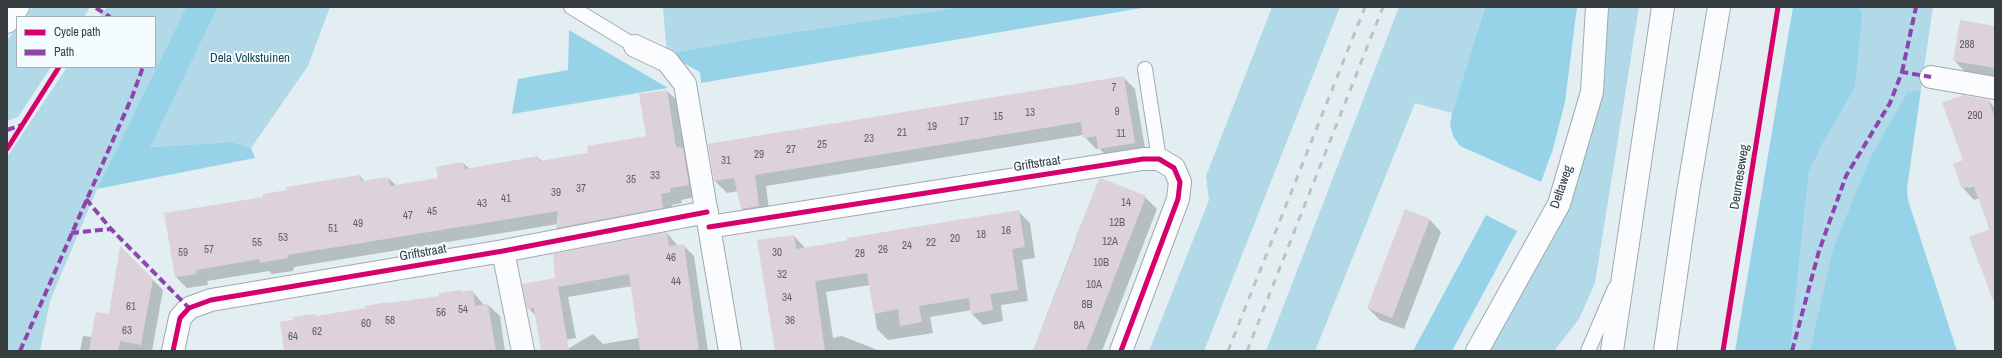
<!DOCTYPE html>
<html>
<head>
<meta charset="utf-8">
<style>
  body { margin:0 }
  #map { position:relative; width:2002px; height:358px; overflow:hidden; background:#e3eef2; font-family:"Archivo Narrow",sans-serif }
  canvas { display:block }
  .frame { position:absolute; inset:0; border:8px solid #353d40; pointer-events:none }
  .legend { position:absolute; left:16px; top:16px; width:140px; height:52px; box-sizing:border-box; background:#f4fcff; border:1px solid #a8b0b3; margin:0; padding:5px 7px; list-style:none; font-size:12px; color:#353d40 }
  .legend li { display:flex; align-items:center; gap:8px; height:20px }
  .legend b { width:20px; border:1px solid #a8b0b3 }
</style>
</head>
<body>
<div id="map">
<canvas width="2002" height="358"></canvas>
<div class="frame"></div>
<ul class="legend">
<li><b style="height:5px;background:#d6006c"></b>Cycle path</li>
<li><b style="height:5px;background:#8e44ad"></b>Path</li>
</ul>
</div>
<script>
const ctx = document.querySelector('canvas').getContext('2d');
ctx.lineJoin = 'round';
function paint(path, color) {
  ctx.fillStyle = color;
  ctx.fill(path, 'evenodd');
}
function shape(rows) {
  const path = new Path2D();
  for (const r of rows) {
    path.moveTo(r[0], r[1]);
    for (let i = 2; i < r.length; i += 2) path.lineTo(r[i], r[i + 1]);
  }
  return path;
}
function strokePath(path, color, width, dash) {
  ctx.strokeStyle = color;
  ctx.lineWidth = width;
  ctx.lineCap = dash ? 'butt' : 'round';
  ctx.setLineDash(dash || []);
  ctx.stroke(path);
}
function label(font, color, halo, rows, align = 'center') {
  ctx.font = font + ' "Archivo Narrow",sans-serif';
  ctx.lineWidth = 4;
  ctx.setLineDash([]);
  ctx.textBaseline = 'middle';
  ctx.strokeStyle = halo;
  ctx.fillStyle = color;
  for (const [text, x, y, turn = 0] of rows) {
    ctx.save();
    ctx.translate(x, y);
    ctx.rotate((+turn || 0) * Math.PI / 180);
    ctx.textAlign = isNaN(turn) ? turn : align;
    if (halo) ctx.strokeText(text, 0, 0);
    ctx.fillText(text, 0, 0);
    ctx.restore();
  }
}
paint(shape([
  [32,7,90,7,84,17,25,17],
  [107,7,186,7,97,189,50,301,40,351,7,351,7,157,67,67,155,67,155,17,100,17],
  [218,7,330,7,308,66,251,148,232,142,149,147],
  [663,7,960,7,743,40,667,54],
  [1272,7,1340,7,1204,351,1149,351,1209,200,1206,176],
  [1399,7,1485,7,1452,113,1415,103,1315,351,1266,351],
  [1604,7,1639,7,1595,283,1579,319,1554,351,1482,351,1560,207],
  [1859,7,1933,7,1921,90,1908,92,1810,351,1790,351,1809,172,1826,137,1862,14],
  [17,27,17,67,51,67,18,117,7,121,7,40]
]), '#b2d9e8');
paint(shape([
  [186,7,218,7,150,147,232,142,251,148,255,158,97,189],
  [960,7,1148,7,701,83,700,72,667,54,743,40],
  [1485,7,1577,7,1565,102,1553,149,1541,182,1460,146,1453,136,1450,125,1452,113],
  [1793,7,1859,7,1862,14,1855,87,1826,137,1809,172,1790,351,1735,351],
  [569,30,668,88,512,114,518,79,568,70],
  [1921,90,1907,189,1908,200,1957,351,1810,351,1833,249,1871,156,1908,92],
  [1486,215,1517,231,1452,351,1413,351]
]), '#97d3e8');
paint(shape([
  [1995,27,1995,77,1965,72,1954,60],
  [1123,77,1135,89,1146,154,1110,160,1099,148,1096,149,1083,135,766,186,770,218,754,221,742,209,738,191,727,193,715,181,709,144],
  [667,91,679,102,700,196,681,200,682,203,672,205,674,219,569,239,557,228,558,224,294,267,293,271,272,274,269,271,207,281,208,285,187,288,176,277,264,198,360,176,365,182,388,178,397,186,439,179,463,163,470,169,538,158,542,161,589,154,647,137],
  [1988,100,1995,108,1995,284,1990,230,1979,198,1974,200,1963,188,1964,160],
  [1978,184,1968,188,1968,185],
  [1099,180,1145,197,1157,209,1102,351,1033,351],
  [1405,210,1430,220,1441,232,1404,329,1380,320,1368,308],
  [1018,211,1030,223,1035,258,1022,260,1028,301,1001,305,1003,321,983,325,972,314,972,310,930,317,933,333,888,340,877,329,870,285,826,292,833,338,842,336,880,351,776,351,794,236,805,248],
  [667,233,678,246,683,245,694,256,708,351,564,351,593,334,603,344,639,338,632,286,568,297,576,338,549,343,536,316,528,308,557,279],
  [121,248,163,290,152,351,80,351,83,336,92,337,110,315],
  [461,291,463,293,472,291,484,305,488,305,500,316,505,351,294,351,315,315,317,317,440,297]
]), '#0003');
paint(shape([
  [1960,20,1995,26,1995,68,1953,61],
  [1124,76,1135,143,1098,149,1096,136,1083,138,1081,122,755,175,759,206,741,209,734,178,714,181,708,144],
  [667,90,676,147,683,148,689,185,670,188,671,192,661,194,663,208,556,228,558,211,287,255,288,258,260,263,259,259,196,270,197,274,175,277,164,213,263,197,263,194,287,190,286,187,360,175,361,181,388,177,390,186,438,178,436,167,450,164,463,162,465,169,538,156,539,161,588,153,587,146,646,136,639,94],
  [1963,95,1988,100,1995,118,1995,300,1993,300,1969,237,1990,229,1973,185,1962,189,1953,164,1963,160,1942,103],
  [1101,178,1146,196,1086,351,1033,351,1077,239,1075,239,1099,179],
  [1405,209,1430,219,1392,318,1367,308],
  [1019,210,1025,247,1012,249,1018,290,990,294,993,310,971,314,969,298,919,306,922,322,900,326,898,309,874,314,867,273,815,281,825,351,775,351,757,240,794,235,796,249,847,241,847,238],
  [667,232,669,246,684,244,699,351,640,351,629,274,558,287,569,351,541,351,534,308,527,309,522,284,555,278,553,254],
  [120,246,153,279,141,345,120,341,118,351,89,351,95,314,97,312,109,314],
  [461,290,461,292,473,290,475,306,488,304,496,351,284,351,280,322,293,320,292,317,315,314,315,316,366,308,365,306,388,302,388,303,439,296,439,293]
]), '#ddd2d9');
const service = shape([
  [571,7,635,46],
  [1145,69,1159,159],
  [1588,351,1615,288]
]);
const minor = shape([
  [635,46,667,61,685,84,730,351],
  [1931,77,1995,88],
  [709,227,1143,159,1159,159,1174,168,1180,182,1178,199,1121,351],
  [503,251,523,351],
  [173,351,180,318,189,308,211,300,503,251,707,212],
  [1477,351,1559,204,1592,92,1597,7]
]);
const secondary = shape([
  [7,22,18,7]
]);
const primary = shape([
  [1612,351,1663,7],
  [1665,351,1688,192,1719,7]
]);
strokePath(service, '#a2aaae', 16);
strokePath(minor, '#a2aaae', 24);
strokePath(secondary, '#a2aaae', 24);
strokePath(primary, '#a2aaae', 24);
strokePath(service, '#fbfcfd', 14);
strokePath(minor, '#fbfcfd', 22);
strokePath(secondary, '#fbfcfd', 22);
strokePath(primary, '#fbfcfd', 22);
strokePath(shape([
  [1228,351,1365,7],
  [1247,351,1383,7]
]), '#bec0c1', 3, [7, 7]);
strokePath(shape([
  [96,8,110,17],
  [1902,72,1916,7],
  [7,130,22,125],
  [86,199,111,229,189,308],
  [71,233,111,229],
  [20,351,132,97,143,67],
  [1792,351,1819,251,1846,176,1890,103,1902,72,1931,77]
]), '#8e44ad', 4, [8, 4]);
strokePath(shape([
  [7,149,59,67],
  [709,227,1143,159,1159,159,1174,168,1180,182,1178,199,1121,351],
  [173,351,180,318,189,308,211,300,503,251,707,212],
  [1723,351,1778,7]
]), '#d6006c', 5);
label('11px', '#5f6266', null, [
  ["288",1967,45],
  ["7",1114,88],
  ["9",1117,112],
  ["13",1030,113],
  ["290",1975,116],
  ["15",998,117],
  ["17",964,122],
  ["19",932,127],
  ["21",902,133],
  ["11",1121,134],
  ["23",869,139],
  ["25",822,145],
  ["27",791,150],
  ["29",759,155],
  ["31",726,161],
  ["33",655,176],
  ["35",631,180],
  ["37",581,189],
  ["39",556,193],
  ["41",506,199],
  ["14",1126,203],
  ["43",482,204],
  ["45",432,212],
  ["47",408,216],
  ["12B",1117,223],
  ["49",358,224],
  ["51",333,229],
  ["16",1006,231],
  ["18",981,235],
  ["53",283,238],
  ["20",955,239],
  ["12A",1110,242],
  ["55",257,243],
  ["22",931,243],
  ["24",907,246],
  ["57",209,250],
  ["26",883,250],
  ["59",183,253],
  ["30",777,253],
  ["28",860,254],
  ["46",671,258],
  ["10B",1101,263],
  ["32",782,275],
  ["44",676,282],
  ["10A",1094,285],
  ["34",787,298],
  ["8B",1087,305],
  ["61",131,307],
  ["54",463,310],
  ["56",441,313],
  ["58",390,321],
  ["36",790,321],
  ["60",366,324],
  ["8A",1079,326],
  ["63",127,331],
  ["62",317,332],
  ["64",293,337]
]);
label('13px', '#1b4756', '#f4fcff', [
  ["Dela Volkstuinen",250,59]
]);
label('13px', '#353d40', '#f4fcff', [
  ["Griftstraat",1037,164,-9],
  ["Deurneseweg",1740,177,-81],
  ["Deltaweg",1562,187,-71],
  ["Griftstraat",423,253,-10]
]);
</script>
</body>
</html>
